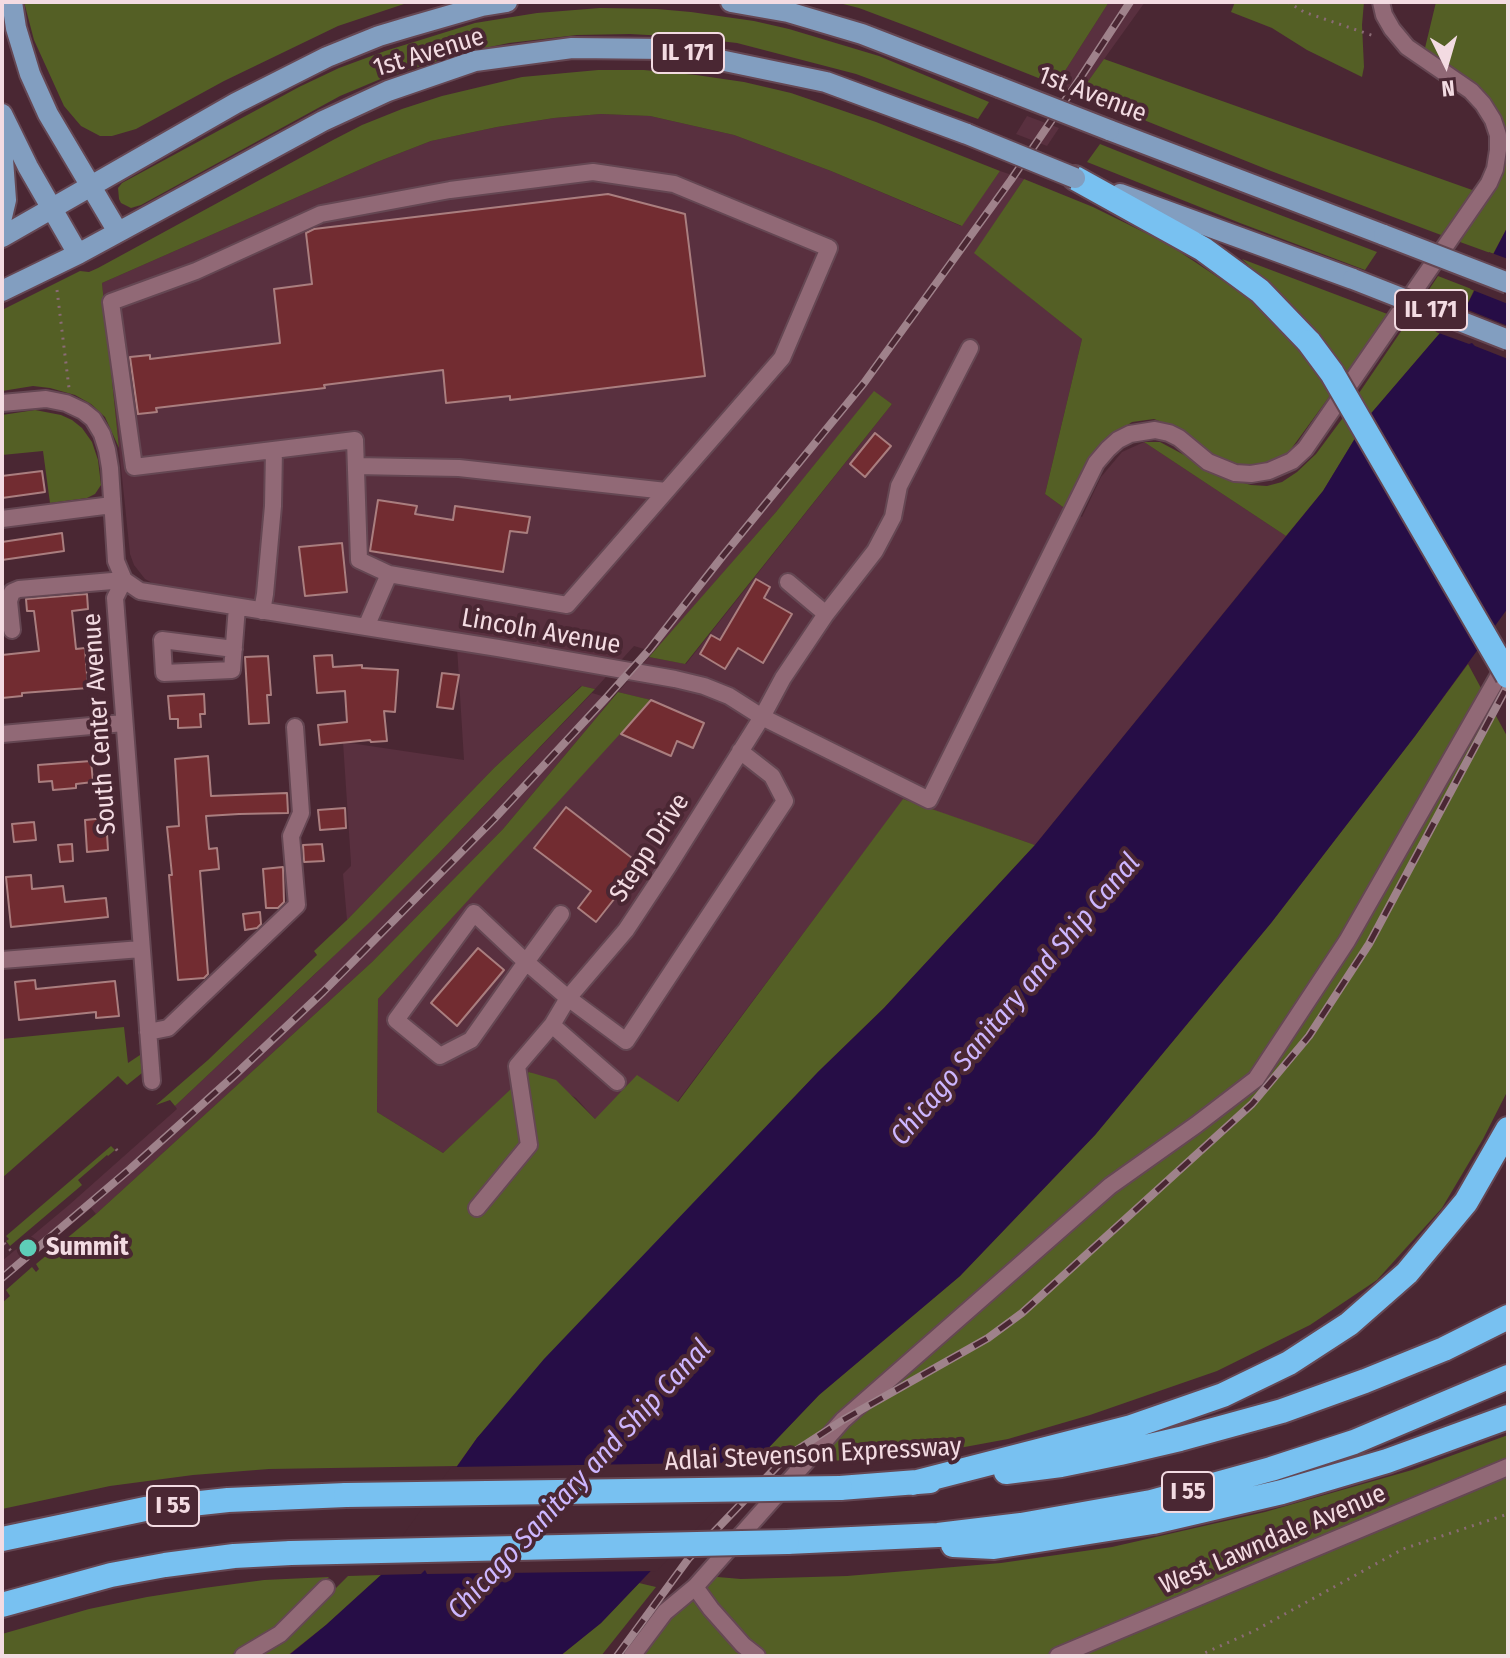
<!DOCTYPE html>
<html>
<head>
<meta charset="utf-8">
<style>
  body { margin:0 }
  #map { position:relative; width:1510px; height:1658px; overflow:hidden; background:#4a2733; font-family:"Fira Sans Condensed",sans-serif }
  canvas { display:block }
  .frame { position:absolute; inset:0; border:4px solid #f3dbe2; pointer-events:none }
  .north { position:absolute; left:1406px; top:24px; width:80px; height:80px; -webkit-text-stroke:6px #4a2733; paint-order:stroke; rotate:175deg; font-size:22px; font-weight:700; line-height:32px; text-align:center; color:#f3dbe2 }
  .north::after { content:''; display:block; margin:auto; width:28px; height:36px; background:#f3dbe2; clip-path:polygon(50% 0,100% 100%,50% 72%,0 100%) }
</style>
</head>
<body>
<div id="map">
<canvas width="1510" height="1658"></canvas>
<div class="frame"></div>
<div class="north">N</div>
</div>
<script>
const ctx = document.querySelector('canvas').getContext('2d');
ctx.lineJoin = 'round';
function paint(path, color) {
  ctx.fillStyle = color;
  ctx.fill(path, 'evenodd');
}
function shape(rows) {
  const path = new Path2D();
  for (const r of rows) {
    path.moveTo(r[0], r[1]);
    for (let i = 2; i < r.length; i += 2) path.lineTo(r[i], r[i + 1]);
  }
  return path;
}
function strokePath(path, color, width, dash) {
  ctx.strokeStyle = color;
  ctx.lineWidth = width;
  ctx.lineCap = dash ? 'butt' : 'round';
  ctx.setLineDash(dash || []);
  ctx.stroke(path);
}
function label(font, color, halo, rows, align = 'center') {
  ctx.font = font + ' "Fira Sans Condensed",sans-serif';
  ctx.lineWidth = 8;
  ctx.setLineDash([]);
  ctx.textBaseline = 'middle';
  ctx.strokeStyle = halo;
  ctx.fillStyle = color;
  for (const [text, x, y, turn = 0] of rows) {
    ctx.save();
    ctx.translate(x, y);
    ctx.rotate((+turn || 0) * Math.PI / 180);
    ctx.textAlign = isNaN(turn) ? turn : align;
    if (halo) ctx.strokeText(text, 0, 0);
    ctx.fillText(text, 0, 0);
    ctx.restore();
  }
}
paint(shape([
  [1109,2,1145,2,1079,94,1056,85],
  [601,114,650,116,734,135,831,171,961,226,1000,171,1024,179,975,253,1082,339,1045,494,1067,510,1082,517,1101,477,1122,452,1144,442,1286,536,1035,845,903,800,677,1102,595,1119,576,1098,530,1072,443,1153,377,1112,378,999,650,700,618,692,649,657,686,664,892,404,874,392,776,512,654,652,634,646,595,689,581,686,494,768,347,920,343,874,351,866,351,863,343,742,464,760,456,631,175,589,156,585,145,579,134,565,130,554,102,283,377,162,431,141,497,127,554,118],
  [1027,116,1059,128,1047,146,1016,134],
  [592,693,612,699,503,829,372,962,96,1214,91,1208,2,1283,2,1261,69,1205,177,1109,175,1106,313,976,439,853]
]), '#59303f');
paint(shape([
  [24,2,410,2,338,26,224,81,136,129,112,136,100,136,81,126,64,106,34,40],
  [835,2,1109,2,1056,85,920,31,859,8],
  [1235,2,1364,2,1362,25,1364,67,1362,77,1307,50,1272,28,1231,12],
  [1436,2,1508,2,1508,226,1493,254,1460,242,1504,173,1506,148,1502,119,1488,99,1425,48],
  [600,8,657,9,691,12,754,21,789,29,879,56,989,102,978,119,856,74,737,43,684,37,630,34,577,35,509,43,466,52,383,78,340,96,141,205,131,208,121,203,119,199,118,188,122,183,299,87,339,68,385,51,475,23,537,13],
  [1104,59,1475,191,1441,235,1271,171,1079,94],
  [598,70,644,70,696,75,744,82,791,93,876,122,1000,171,962,226,831,171,734,135,650,116,601,114,554,118,497,127,431,141,377,162,102,283,119,448,105,417,91,404,75,395,50,388,33,386,2,391,2,310,80,271,89,272,98,268,333,140,362,125,402,109,442,96,522,77],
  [1100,144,1220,192,1377,252,1365,270,1240,223,1087,162],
  [1024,179,1093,207,1168,244,1243,294,1293,339,1332,393,1286,456,1268,466,1245,468,1221,459,1167,424,1154,419,1132,422,1107,439,1067,510,1045,494,1082,339,974,253],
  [1242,259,1390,315,1345,376,1325,348,1287,302],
  [1438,276,1474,290,1465,309,1426,294],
  [1408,321,1440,333,1368,417,1357,396],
  [874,391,892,404,685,664,649,657,776,512],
  [35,410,61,415,72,420,82,428,92,442,98,460,101,485,95,494,87,498,50,503,43,451,2,455,2,415],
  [1345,415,1357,435,1323,491,1286,536,1144,442,1160,442,1229,479,1251,485,1267,486,1282,482,1297,472,1316,454],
  [1468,664,1508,738,1508,1090,1483,1139,1442,1208,1377,1280,1310,1325,1217,1371,1090,1415,1008,1439,916,1456,867,1460,755,1462,819,1395,960,1276,1095,1135,1271,923,1415,736],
  [582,686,595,689,439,853,372,920,175,1106,170,1100,156,1105,208,1060,317,955,314,951,347,920,494,768],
  [618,692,651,700,378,999,377,1112,443,1153,529,1072,556,1080,595,1119,637,1075,678,1102,903,799,1035,845,884,1008,818,1072,477,1438,457,1466,269,1469,193,1475,110,1486,2,1509,2,1303,10,1296,6,1290,32,1267,36,1272,39,1269,36,1264,96,1214,372,962,503,829],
  [124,1027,128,1063,140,1055,142,1073,127,1085,118,1076,2,1178,2,1039],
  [111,1146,115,1150,108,1156,107,1155,78,1180,82,1185,10,1246,6,1241,9,1239,6,1236],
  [1508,1435,1508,1656,639,1656,694,1575,741,1579,847,1576,1001,1563,1112,1547,1265,1512,1412,1470],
  [381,1575,326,1625,287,1656,254,1656,321,1603,348,1576],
  [329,1577,274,1630,229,1656,2,1656,2,1634,89,1609,147,1597,204,1588,264,1580],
  [639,1583,656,1587,601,1656,560,1656,601,1623]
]), '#545f25');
paint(shape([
  [1508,226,1508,608,1415,736,1271,923,1095,1135,960,1276,819,1395,601,1623,560,1656,288,1656,326,1625,381,1575,477,1438,544,1359,818,1072,884,1008,1035,845,1323,491,1368,417,1440,333,1465,309]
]), '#260d46');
paint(shape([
  [1489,252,1508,259,1508,304,1470,289],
  [1461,307,1508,326,1508,359,1475,346,1472,343,1469,344,1436,332],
  [760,1462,657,1571,427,1574,425,1570,421,1574,375,1575,451,1467,707,1463,709,1466,713,1463]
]), '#4a2733');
const building = shape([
  [608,194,685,214,705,376,510,400,510,396,446,403,443,370,324,385,325,388,156,408,157,412,138,414,130,357,150,355,150,359,280,343,274,289,312,284,306,233,314,229,608,194],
  [875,433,891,446,865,477,850,464,875,433],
  [42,471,45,492,2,498,2,476,42,471],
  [378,500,417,506,415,514,453,520,455,506,530,517,527,533,510,531,503,572,370,551,378,500],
  [62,533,64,551,2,560,2,542,62,533],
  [342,543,347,592,305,596,299,547,342,543],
  [756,579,770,587,764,598,792,614,763,663,738,648,725,669,700,654,711,635,720,640,756,579],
  [87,594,88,609,72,611,76,649,85,648,88,688,22,693,22,696,2,698,2,655,39,651,34,611,27,611,26,599,87,594],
  [332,655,333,667,362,665,362,668,398,670,395,712,384,711,387,741,371,742,370,740,320,745,318,725,347,722,345,691,317,693,314,656,332,655],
  [268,656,271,695,267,695,269,723,249,724,245,657,268,656],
  [442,673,459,675,453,709,437,707,442,673],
  [204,694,205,714,200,714,201,727,178,728,178,719,170,719,168,696,204,694],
  [651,700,704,723,693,748,677,741,671,756,621,734,651,700],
  [208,756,211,796,287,793,288,813,239,814,206,816,209,849,217,848,219,869,200,871,208,974,204,978,178,980,169,875,172,875,167,827,179,826,175,759,208,756],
  [91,761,93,782,76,784,76,788,53,790,52,781,39,782,38,765,91,761],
  [566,807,641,865,596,922,578,908,591,891,534,848,566,807],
  [345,808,346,828,320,830,318,810,345,808],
  [106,818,108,850,87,852,85,820,106,818],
  [34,822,36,840,14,842,12,824,34,822],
  [72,844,73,861,60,862,58,845,72,844],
  [322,844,324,861,304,862,303,845,322,844],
  [283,867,284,902,278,908,266,908,263,869,283,867],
  [31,875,32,889,63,886,65,902,106,898,108,917,11,927,6,877,31,875],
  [260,912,261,924,257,928,245,930,243,914,260,912],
  [478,948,504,970,457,1026,431,1003,478,948],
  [35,980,36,989,115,981,119,1016,96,1018,96,1012,19,1020,15,982,35,980]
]);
paint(building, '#722c31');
strokePath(building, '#aa7e7f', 2);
const minor = shape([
  [2,403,46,399,66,403,83,411,93,419,102,434,107,450,110,468,116,561,124,580,115,598,152,1081],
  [356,466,459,468,666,491],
  [2,519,112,505],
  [124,580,140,591,498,648,675,679,704,686,729,696,762,717,929,800,1096,463,1108,449,1118,440,1130,434,1155,430,1169,433,1179,438,1208,462,1235,473,1251,474,1269,471,1292,461,1305,449,1489,183,1495,169,1498,150,1498,135,1493,120,1483,104,1471,91,1407,47,1392,29,1384,15,1381,2],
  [788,582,826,614],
  [262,611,265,594,273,506,274,450],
  [366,627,389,574,567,605,782,358,829,248,674,184,593,172,450,190,321,214,196,271,111,302,134,467,355,440,359,560,389,574],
  [12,630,9,601,12,592,19,589,124,580],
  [234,649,162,640,164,673,232,670,237,607],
  [2,734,124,723],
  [561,914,526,962,471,1040,440,1056,396,1020,474,913,526,962,568,998,626,1041,785,801,772,776,740,751],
  [2,960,141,949],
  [552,1025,617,1082],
  [148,1032,168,1028,297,905,291,836,301,813,295,727],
  [477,1208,529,1145,517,1066,552,1025,568,998,626,930,669,865,762,717,783,678,826,614,875,551,893,517,899,486,970,348],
  [695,1587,711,1609,743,1645,757,1656],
  [243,1656,280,1634,326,1588],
  [632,1656,665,1612,695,1587,843,1420,1110,1186,1196,1125,1256,1079,1347,941,1506,663],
  [1058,1656,1508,1467]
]);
const major = shape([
  [12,2,16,28,30,74,48,114,118,232],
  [731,2,788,12,862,34,999,87],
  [2,114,28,167,78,254],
  [1109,130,1384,235],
  [2,146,6,200,2,217],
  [1120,194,1353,279],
  [2,237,236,103,327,57,379,36,409,27,482,6,507,2],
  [2,291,78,254,323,121,388,91,475,61,572,48,667,49,826,82,967,134]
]);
const highway = shape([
  [1075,178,1203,249,1260,291,1309,342],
  [1006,1472,1061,1465,1120,1453,1180,1439,1282,1411,1365,1381,1444,1349,1508,1317],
  [913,1483,1131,1427,1223,1395,1289,1363,1349,1324,1407,1273,1466,1202,1508,1129],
  [840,1488,930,1481],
  [2,1539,145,1509,228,1500,346,1495],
  [787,1542,938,1535,1021,1525,1151,1502,1271,1469,1354,1442,1508,1377],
  [953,1545,994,1547,1153,1522,1282,1492,1387,1461,1508,1417],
  [2,1605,111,1575,165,1565,234,1556,291,1553]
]);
strokePath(minor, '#654753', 20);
strokePath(major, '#654753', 24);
strokePath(highway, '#654753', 28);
strokePath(shape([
  [1288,2,1304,12,1377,37],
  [57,290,69,388],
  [116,1149,119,1153],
  [4,1243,12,1252],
  [1198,1656,1254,1631,1403,1549,1508,1514]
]), '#8a6b75', 3, [2, 6]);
strokePath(minor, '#916976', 16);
strokePath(major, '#829ec0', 20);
strokePath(highway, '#78c1f1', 24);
const rail = shape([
  [2,1278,130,1169,236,1074,323,992,494,819,607,697,649,650,722,557,864,383,1011,180,1077,83,1130,2],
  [617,1656,689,1558,786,1457,843,1420,988,1338,1022,1313,1252,1104,1309,1036,1369,944,1508,685]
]);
strokePath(rail, '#9f828b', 8);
strokePath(rail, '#4a2733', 5, [15]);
const majorBridge = shape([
  [999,87,1109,130],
  [967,134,1075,178],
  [1384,235,1508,283],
  [1353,279,1508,340]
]);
const highwayBridge = shape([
  [1309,342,1332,373,1508,676],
  [346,1495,840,1488],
  [291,1553,787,1542]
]);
strokePath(majorBridge, '#654753', 24, []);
strokePath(highwayBridge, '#654753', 28, []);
strokePath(majorBridge, '#829ec0', 20);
strokePath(highwayBridge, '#78c1f1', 24);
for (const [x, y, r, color] of [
  [28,1248,10,"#5eceb8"]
]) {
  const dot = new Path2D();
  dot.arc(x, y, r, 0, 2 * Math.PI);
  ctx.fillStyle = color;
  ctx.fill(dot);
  strokePath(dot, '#4a2733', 3);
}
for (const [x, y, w] of [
  [688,53,72],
  [1431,310,72],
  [1188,1492,52],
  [173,1506,52]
]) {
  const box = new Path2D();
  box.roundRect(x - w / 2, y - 20, w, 40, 6);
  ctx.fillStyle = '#4a2733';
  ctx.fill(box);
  strokePath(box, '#f3dbe2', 2);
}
label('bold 24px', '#f3dbe2', null, [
  ["IL 171",688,53],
  ["IL 171",1431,310],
  ["I 55",1188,1492],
  ["I 55",173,1506]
]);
label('26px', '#f3dbe2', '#4a2733', [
  ["1st Avenue",429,53,-17],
  ["1st Avenue",1092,95,21],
  ["Lincoln Avenue",541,632,10],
  ["South Center Avenue",100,724,-94],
  ["Stepp Drive",650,848,-57],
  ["Adlai Stevenson Expressway",813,1455,-3],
  ["West Lawndale Avenue",1273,1540,-23]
]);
label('bold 26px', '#f3dbe2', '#4a2733', [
  ["Summit",46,1248]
], 'left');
label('italic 28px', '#cdb6ff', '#4a2733', [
  ["Chicago Sanitary and Ship Canal",1016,1000,-50],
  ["Chicago Sanitary and Ship Canal",580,1480,-47]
]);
</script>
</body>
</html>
